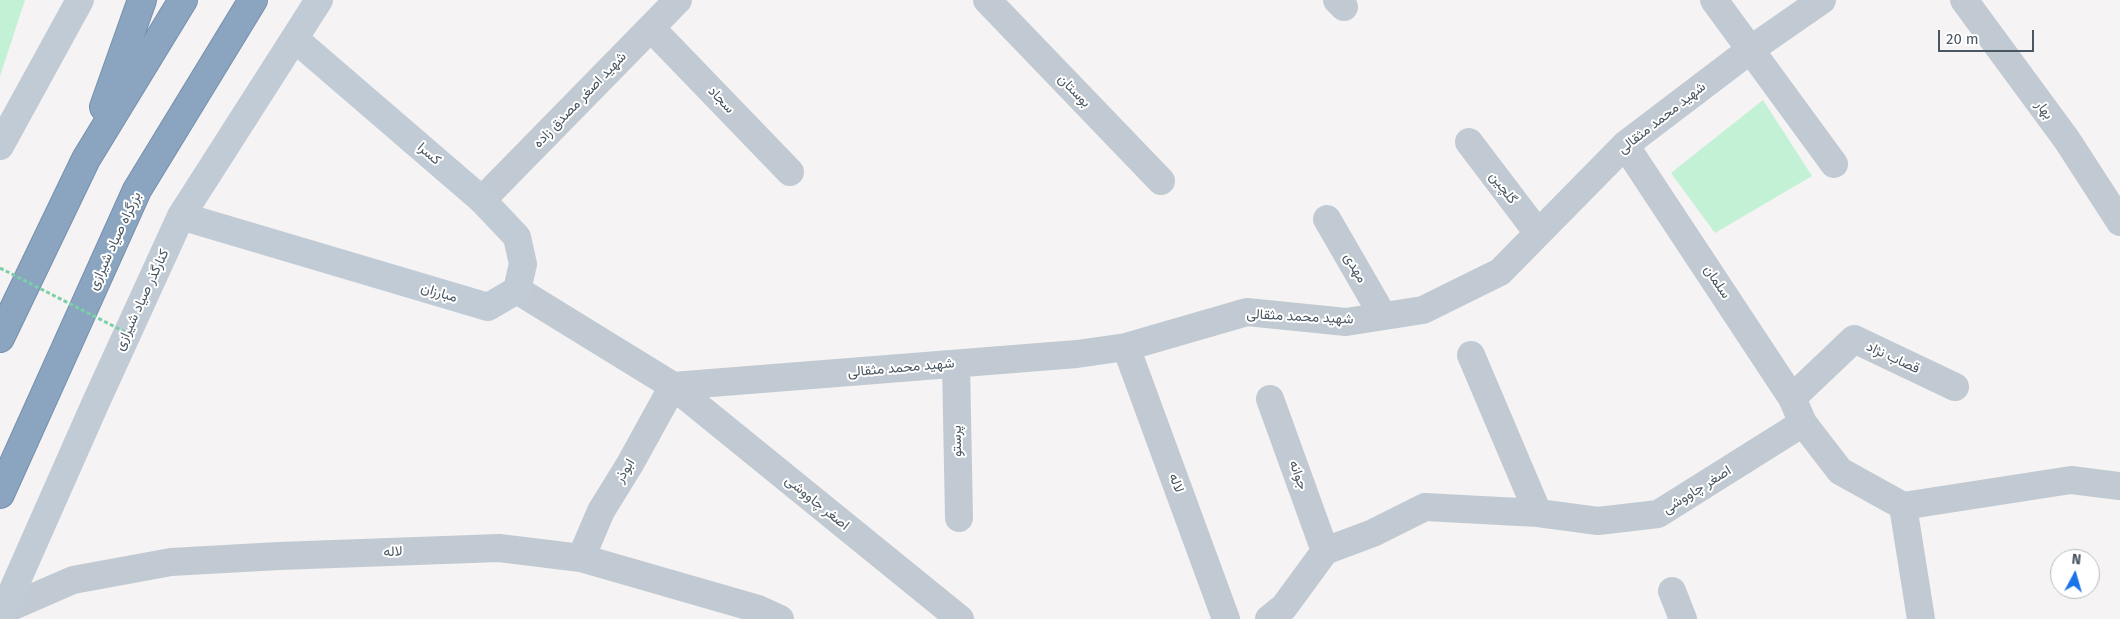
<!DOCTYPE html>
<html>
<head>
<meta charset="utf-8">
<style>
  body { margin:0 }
  #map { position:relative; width:2120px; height:619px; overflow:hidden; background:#f5f3f3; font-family:"Fira Sans",sans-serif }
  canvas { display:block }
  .north { position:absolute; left:2050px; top:549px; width:50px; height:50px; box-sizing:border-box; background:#fff; border:1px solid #b7bbc0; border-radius:50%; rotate:6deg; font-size:14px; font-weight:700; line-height:20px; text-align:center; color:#4a5661 }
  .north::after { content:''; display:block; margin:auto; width:18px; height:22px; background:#1a73e8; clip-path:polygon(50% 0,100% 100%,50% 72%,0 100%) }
  .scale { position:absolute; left:1938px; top:30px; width:96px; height:22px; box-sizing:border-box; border:2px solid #4a5661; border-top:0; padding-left:6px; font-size:15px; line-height:18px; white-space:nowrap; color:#4a5661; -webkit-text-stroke:4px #fff; paint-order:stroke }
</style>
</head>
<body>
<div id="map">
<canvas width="2120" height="619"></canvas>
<div class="north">N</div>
<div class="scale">20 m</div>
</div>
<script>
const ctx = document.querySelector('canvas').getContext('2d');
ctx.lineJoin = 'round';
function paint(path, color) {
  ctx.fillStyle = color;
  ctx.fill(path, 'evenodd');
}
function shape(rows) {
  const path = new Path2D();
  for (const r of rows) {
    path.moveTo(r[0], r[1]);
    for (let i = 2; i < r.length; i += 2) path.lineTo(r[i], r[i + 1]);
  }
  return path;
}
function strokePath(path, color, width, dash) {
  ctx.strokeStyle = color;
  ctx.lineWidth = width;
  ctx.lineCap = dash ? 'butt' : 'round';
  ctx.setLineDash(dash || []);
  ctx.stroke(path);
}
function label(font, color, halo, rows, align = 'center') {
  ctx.font = font + ' "Fira Sans",Vazirmatn,sans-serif';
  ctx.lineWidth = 4;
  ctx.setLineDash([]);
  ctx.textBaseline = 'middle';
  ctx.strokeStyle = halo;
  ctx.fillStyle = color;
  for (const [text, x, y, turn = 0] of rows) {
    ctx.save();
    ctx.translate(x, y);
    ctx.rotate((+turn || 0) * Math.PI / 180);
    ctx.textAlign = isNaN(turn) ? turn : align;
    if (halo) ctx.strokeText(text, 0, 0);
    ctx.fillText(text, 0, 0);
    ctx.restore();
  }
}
paint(shape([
  [0,0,25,0,0,76],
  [1763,100,1812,176,1715,233,1671,173]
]), '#c3f1d5');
const highway = shape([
  [104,107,142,0],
  [0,338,86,159,183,0],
  [0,494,137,190,253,0]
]);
strokePath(highway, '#7690ad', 30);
strokePath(shape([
  [987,0,1161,181],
  [1337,0,1344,7],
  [1714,0,1834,164],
  [1964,0,2067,140,2120,222],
  [651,28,790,172],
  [1469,142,1538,233],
  [1625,145,1792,398,1803,423],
  [482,200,678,0],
  [1327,219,1383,316],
  [517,290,673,386,960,619],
  [1126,347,1226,619],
  [1471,355,1538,513],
  [956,364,959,518],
  [673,386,1077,354,1126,347,1247,312,1346,322,1423,310,1500,272,1625,145,1750,50,1822,0],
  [1792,398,1854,339,1955,387],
  [1270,399,1325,551],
  [1903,506,1921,619],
  [581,558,601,511,630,464,673,386],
  [1672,591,1683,619],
  [4,610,73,580,171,562,279,556,499,548,581,558,758,609,780,619],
  [1269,619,1284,607,1325,551,1373,533,1425,507,1538,513,1598,521,1658,514,1803,423,1840,471,1903,506,2071,480,2120,486]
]), '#c1cad2', 28);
strokePath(shape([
  [0,146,80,0],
  [181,216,488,307,517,290,523,264,517,237,482,200,295,39],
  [0,619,96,402,181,216,319,0]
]), '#c1cbd6', 28);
strokePath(highway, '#8ba5c1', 28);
strokePath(shape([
  [0,268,127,333]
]), '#7ad0a6', 3, [4, 2.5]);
label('14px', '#4a5661', '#fff', [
  ["بوستان",1074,91,46],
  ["شهید اصغر مصدق زاده",580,100,-46],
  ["سجاد",721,100,46],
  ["بهار",2044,110,54],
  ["شهید محمد مثقالی",1662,118,-38],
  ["کسرا",429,154,41],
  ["گلچین",1503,188,53],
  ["بزرگراه صیاد شیرازی",115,241,-65],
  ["مهدی",1355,268,60],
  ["سلمان",1717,282,56],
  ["مبارزان",439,293,17],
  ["کنارگذر صیاد شیرازی",142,300,-65],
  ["شهید محمد مثقالی",1300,317,3],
  ["قصاب نژاد",1893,358,25],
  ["شهید محمد مثقالی",901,368,-5],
  ["پرستو",957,441,-91],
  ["ابوذر",625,471,-59],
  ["جوانه",1298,475,70],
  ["لاله",1176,483,70],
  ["اصغر چاووشی",1697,490,-32],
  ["اصغر چاووشی",817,503,39],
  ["لاله",393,552,-2]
]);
</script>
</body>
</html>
